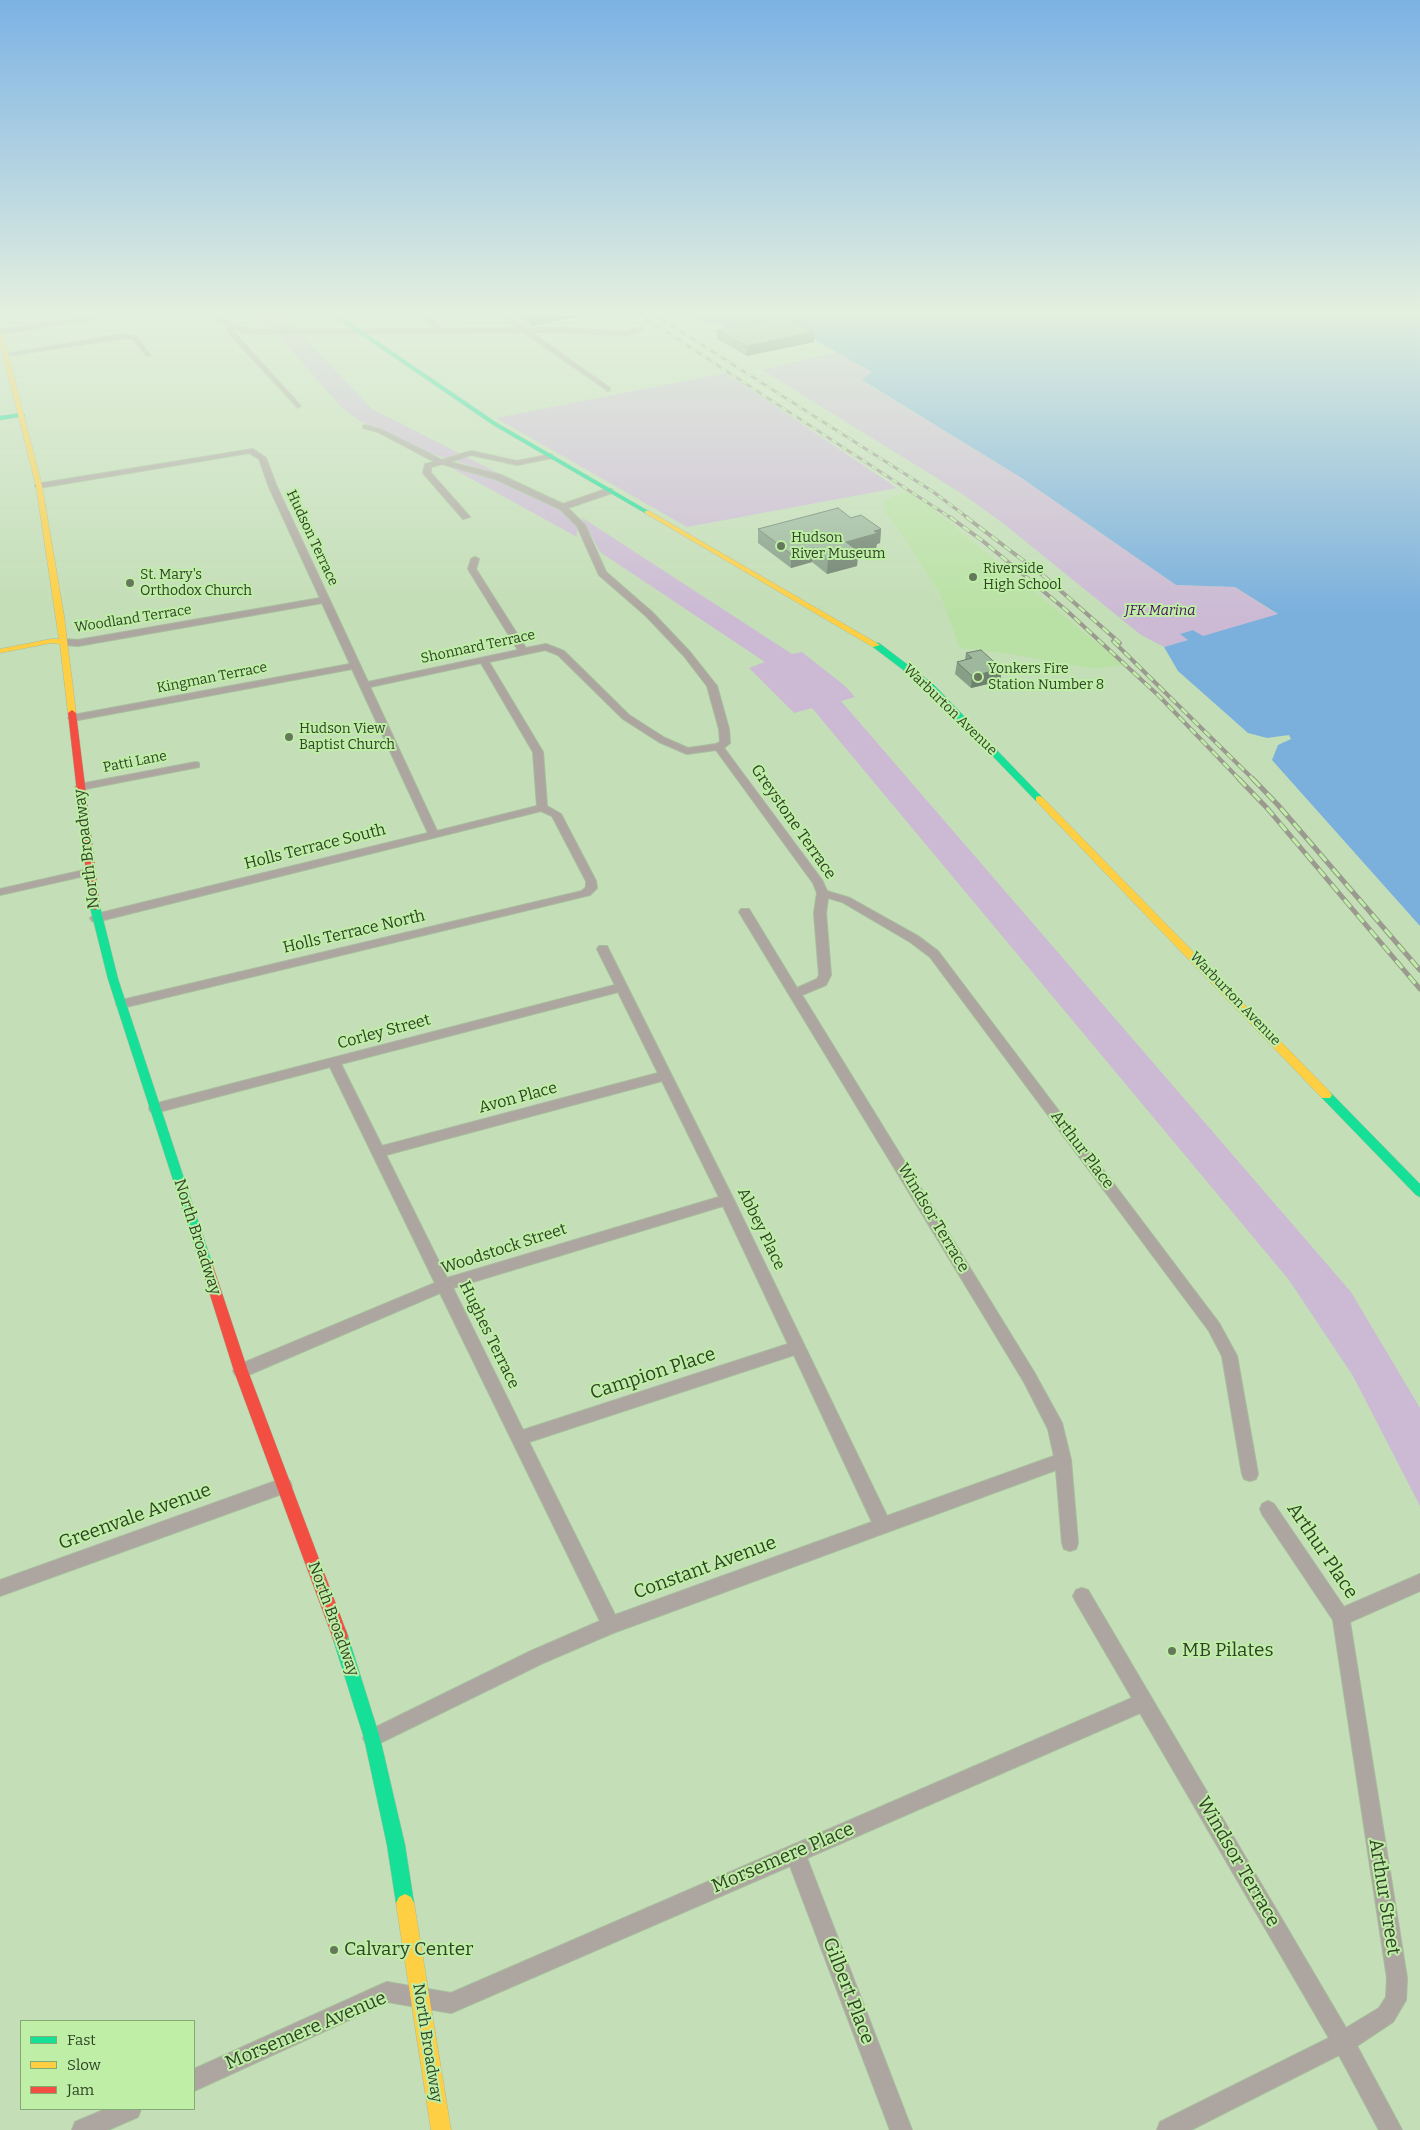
<!DOCTYPE html>
<html>
<head>
<meta charset="utf-8">
<style>
  body { margin:0 }
  #map { position:relative; width:1420px; height:2130px; overflow:hidden; background:#c4deb7; font-family:Bitter,serif }
  canvas { display:block }
  .legend { position:absolute; left:20px; top:2020px; width:175px; height:90px; box-sizing:border-box; background:#bfeea7; border:1px solid #86aa73; margin:0; padding:6px 9px; list-style:none; font-size:15px; color:#304326 }
  .legend li { display:flex; align-items:center; gap:10px; height:25px }
  .legend b { width:25px; border:1px solid #86aa73 }
</style>
</head>
<body>
<div id="map">
<canvas width="1420" height="2130"></canvas>
<ul class="legend">
<li><b style="height:6px;background:#16e098"></b>Fast</li>
<li><b style="height:6px;background:#ffcf43"></b>Slow</li>
<li><b style="height:6px;background:#f24e42"></b>Jam</li>
</ul>
</div>
<script>
const ctx = document.querySelector('canvas').getContext('2d');
ctx.lineJoin = 'round';
function paint(path, color) {
  ctx.fillStyle = color;
  ctx.fill(path, 'evenodd');
}
function shape(rows) {
  const path = new Path2D();
  for (const r of rows) {
    path.moveTo(r[0], r[1]);
    for (let i = 2; i < r.length; i += 2) path.lineTo(r[i], r[i + 1]);
  }
  return path;
}
function strokePath(path, color, width, dash) {
  ctx.strokeStyle = color;
  ctx.lineWidth = width;
  ctx.lineCap = dash ? 'butt' : 'round';
  ctx.setLineDash(dash || []);
  ctx.stroke(path);
}
function label(font, color, halo, rows, align = 'center') {
  ctx.font = font + ' Bitter,serif';
  ctx.lineWidth = 4;
  ctx.setLineDash([]);
  ctx.textBaseline = 'middle';
  ctx.strokeStyle = halo;
  ctx.fillStyle = color;
  for (const [text, x, y, turn = 0] of rows) {
    ctx.save();
    ctx.translate(x, y);
    ctx.rotate((+turn || 0) * Math.PI / 180);
    ctx.textAlign = isNaN(turn) ? turn : align;
    if (halo) ctx.strokeText(text, 0, 0);
    ctx.fillText(text, 0, 0);
    ctx.restore();
  }
}
paint(shape([
  [911,491,1124,665,1096,669,1011,654,960,648,940,594,908,543,884,511,884,502,893,496]
]), '#bae1a5');
paint(shape([
  [256,315,281,315,295,329,272,330],
  [278,335,302,335,372,409,504,476,429,453,358,420,340,406],
  [837,352,872,372,863,381,1020,477,1176,585,1235,587,1279,615,1202,637,1194,630,1189,640,1164,647,1141,635,1004,524,964,495,762,370],
  [726,373,897,488,687,527,496,418],
  [448,466,493,478,556,507,577,526,577,537],
  [581,517,792,654,802,652,845,686,855,697,841,701,1351,1292,1420,1408,1420,1506,1353,1376,1289,1280,812,708,794,713,749,668,765,662,600,552]
]), '#ccbad4');
paint(shape([
  [682,315,1420,315,1420,926,1272,760,1278,745,1291,739,1289,735,1267,738,1248,733,1178,671,1164,647,1188,640,1180,634,1187,632,1193,630,1203,636,1278,614,1235,587,1176,585,1020,477,862,380,872,372,786,324,735,329]
]), '#7bb0dd');
const street = shape([
  [102,315,119,315,0,334,0,330,102,315],
  [211,315,219,315,234,325,248,329,260,330,436,329,418,315,425,315,443,329,518,328,500,315,507,315,526,328,566,328,624,332,642,327,645,329,624,336,566,332,531,332,610,388,610,390,608,391,523,332,260,334,247,333,233,328,232,330,300,405,301,406,298,408,227,331,229,326,211,315],
  [124,334,137,337,151,356,147,356,133,339,124,338,7,356,4,354,124,334],
  [365,425,382,430,442,460,471,451,517,461,552,454,552,458,517,465,471,455,450,462,501,475,563,504,606,489,612,489,612,493,568,508,585,525,606,572,652,612,690,652,717,686,729,729,730,743,724,748,822,880,827,891,850,898,918,936,938,951,1219,1323,1237,1356,1258,1474,1256,1479,1250,1481,1244,1479,1242,1474,1222,1356,1209,1331,930,957,910,942,842,902,828,898,826,913,831,975,826,985,802,995,1034,1372,1062,1423,1071,1460,1078,1543,1076,1549,1070,1551,1064,1549,1062,1543,1056,1470,613,1633,543,1663,378,1744,372,1747,366,1744,363,1738,366,1732,531,1651,600,1621,440,1293,246,1376,241,1378,236,1376,233,1371,236,1366,435,1283,330,1067,155,1113,150,1111,149,1108,150,1105,615,985,597,949,599,946,607,946,734,1200,887,1516,1054,1456,1048,1429,1024,1382,739,912,741,909,749,909,797,988,817,979,819,975,814,913,817,893,813,883,716,750,687,754,659,742,623,719,558,655,545,650,489,662,543,752,547,806,561,814,596,881,597,888,590,895,122,1008,118,1007,116,1004,122,1000,582,891,586,887,586,881,552,816,541,811,96,922,92,921,90,918,96,914,428,833,352,669,73,721,68,718,73,715,350,664,322,603,78,646,63,645,59,642,63,639,78,640,320,598,269,487,259,459,249,453,39,488,35,486,36,484,253,449,266,458,277,487,368,682,518,650,468,569,471,559,475,557,479,559,476,569,526,648,546,644,564,651,629,715,665,738,688,748,716,744,720,742,719,729,707,686,684,656,646,616,599,575,577,526,560,509,495,479,442,464,431,467,431,473,470,517,463,519,423,473,425,464,435,462,378,432,363,428,363,426,365,425],
  [481,663,533,752,537,806,437,831,370,687,481,663],
  [618,992,658,1073,382,1146,341,1064,618,992],
  [662,1081,719,1197,447,1278,386,1155,662,1081],
  [723,1206,788,1344,523,1430,453,1288,723,1206],
  [794,1355,872,1522,615,1615,529,1442,794,1355],
  [196,762,199,763,199,767,80,790,75,787,80,784,196,762],
  [89,869,93,870,94,872,93,874,0,895,0,889,89,869],
  [284,1478,290,1481,292,1486,290,1491,0,1596,0,1580,284,1478],
  [1268,1501,1274,1504,1344,1607,1420,1574,1420,1591,1350,1622,1407,1978,1406,2000,1393,2022,1357,2046,1402,2130,1379,2130,1339,2055,1191,2130,1157,2130,1160,2122,1329,2038,1140,1713,807,1858,912,2130,890,2130,790,1866,451,2013,388,2002,194,2091,194,2069,380,1985,387,1982,451,1993,1132,1698,1076,1602,1073,1596,1076,1590,1082,1588,1088,1590,1346,2028,1379,2008,1386,1997,1387,1978,1333,1620,1262,1514,1260,1509,1262,1504,1268,1501],
  [106,2109,141,2109,138,2117,108,2130,72,2130,75,2122,106,2109]
]);
const fast = shape([
  [332,315,339,315,497,423,650,512,645,513,493,425,332,315],
  [22,413,25,415,24,416,0,420,0,416,22,413],
  [873,643,879,643,933,684,1042,797,1042,801,1036,801,927,688,873,647,873,643],
  [95,904,100,907,118,979,212,1263,211,1267,206,1268,201,1267,200,1263,108,979,90,907,95,904],
  [1326,1091,1330,1092,1420,1184,1420,1197,1416,1195,1322,1098,1320,1095,1322,1092,1326,1091],
  [340,1628,346,1630,348,1636,380,1738,405,1845,414,1903,411,1909,405,1912,399,1909,396,1903,387,1845,364,1738,332,1636,334,1630,340,1628]
]);
const slow = shape([
  [0,331,3,333,42,486,64,616,76,713,72,716,68,713,60,644,51,643,0,653,0,649,51,639,59,639,36,486,0,344,0,331],
  [645,511,649,511,880,645,873,647,645,513,645,511],
  [1039,796,1042,797,1330,1092,1332,1095,1330,1098,1322,1098,1036,801,1036,797,1039,796],
  [405,1894,411,1897,414,1903,451,2130,431,2130,396,1903,399,1897,405,1894]
]);
const jam = shape([
  [72,710,76,713,100,907,95,910,90,907,68,713,72,710],
  [206,1258,211,1259,212,1263,248,1371,348,1636,346,1642,340,1644,334,1642,332,1636,234,1371,200,1263,201,1259,206,1258]
]);
strokePath(street, '#a7bc9d', 2);
strokePath(fast, '#a7bc9d', 1);
strokePath(slow, '#a7bc9d', 1);
strokePath(jam, '#a7bc9d', 1);
paint(street, '#ada6a0');
paint(fast, '#16e098');
paint(slow, '#ffcf43');
paint(jam, '#f24e42');
const railFar2 = shape([
  [641,315,951,518],
  [655,315,932,491,968,518]
]);
const railFar1 = shape([
  [950,517,984,542,1066,610,1159,696,1240,780],
  [966,517,1045,577,1120,643],
  [1113,641,1254,780]
]);
const rail = shape([
  [1239,779,1267,808,1420,989],
  [1253,779,1278,805,1420,970]
]);
strokePath(railFar2, '#9a9a8e', 3);
strokePath(railFar1, '#9a9a8e', 4);
strokePath(rail, '#9a9a8e', 5);
strokePath(railFar2, '#bfeea7', 2, [6]);
strokePath(railFar1, '#bfeea7', 2.5, [8]);
strokePath(rail, '#bfeea7', 3, [10]);
paint(shape([
  [516,315,590,315,581,316,532,326],
  [717,330,814,332,814,342,747,356,717,339],
  [851,518,881,529,880,543,877,544,876,548,858,553,857,566,827,574,812,562,791,568,758,543,758,529],
  [966,653,1002,669,1000,681,971,688,955,674,957,662,965,660]
]), '#879e87');
paint(shape([
  [531,315,590,315,581,316,532,326],
  [814,332,814,342,747,356,747,346],
  [881,529,880,543,877,544,876,548,858,553,857,566,827,574,828,559,846,542,874,531],
  [813,548,812,562,791,568,791,554],
  [1002,669,1000,681,971,688,972,676]
]), '#6e816e');
const building = shape([
  [785,316,814,332,747,346,717,330,785,316],
  [838,508,851,518,861,515,881,529,874,531,878,533,846,542,859,552,828,559,813,548,791,554,758,529,838,508],
  [981,650,1002,669,972,676,957,662,972,658,966,653,981,650]
]);
paint(building, '#9db89d');
strokePath(building, '#6e816e', 1);
const sky = ctx.createLinearGradient(0, 0, 0, 613);
sky.addColorStop(0, '#7cb2e4');
sky.addColorStop(0.51, '#e4f0df');
sky.addColorStop(1, '#e4f0df00');
ctx.fillStyle = sky;
ctx.fillRect(0, 0, 1420, 613);
for (const [x, y, r, color] of [
  [781,546,5,"#647959"],
  [973,577,5,"#647959"],
  [130,583,5,"#647959"],
  [978,677,5,"#647959"],
  [289,737,5,"#647959"],
  [1172,1651,5,"#647959"],
  [334,1950,5,"#647959"]
]) {
  const dot = new Path2D();
  dot.arc(x, y, r, 0, 2 * Math.PI);
  ctx.fillStyle = color;
  ctx.fill(dot);
  strokePath(dot, '#bfeea7', 2);
}
label('14px', '#304326', '#bfeea7', [
  ["Hudson Terrace",312,538,65],
  ["Woodland Terrace",133,619,-9],
  ["Shonnard Terrace",478,647,-12],
  ["Kingman Terrace",212,678,-11],
  ["Warburton Avenue",950,710,44],
  ["Patti Lane",135,762,-11],
  ["Warburton Avenue",1235,999,46]
]);
label('14px', '#304326', '#bfeea7', [
  ["Hudson",791,538],
  ["River Museum",791,554],
  ["Riverside",983,569],
  ["High School",983,585],
  ["St. Mary's",140,575],
  ["Orthodox Church",140,591],
  ["Yonkers Fire",988,669],
  ["Station Number 8",988,685],
  ["Hudson View",299,729],
  ["Baptist Church",299,745]
], 'left');
label('italic 14px', '#4b1160', '#bfeea7', [
  ["JFK Marina",1160,611]
]);
label('16px', '#304326', '#bfeea7', [
  ["Greystone Terrace",793,822,55],
  ["Holls Terrace South",315,847,-14],
  ["North Broadway",87,849,-97],
  ["Holls Terrace North",354,932,-13],
  ["Corley Street",384,1032,-15],
  ["Avon Place",518,1098,-15],
  ["Arthur Place",1082,1150,53],
  ["Windsor Terrace",933,1218,59],
  ["Abbey Place",761,1229,64],
  ["North Broadway",197,1237,72],
  ["Woodstock Street",504,1249,-18],
  ["Hughes Terrace",489,1335,64],
  ["North Broadway",333,1619,70],
  ["North Broadway",427,2043,81]
]);
label('19px', '#304326', '#bfeea7', [
  ["Campion Place",653,1374,-18],
  ["Greenvale Avenue",135,1517,-20],
  ["Arthur Place",1322,1551,56],
  ["Constant Avenue",705,1568,-20],
  ["Morsemere Place",783,1858,-23],
  ["Windsor Terrace",1238,1862,60],
  ["Arthur Street",1384,1897,81],
  ["Gilbert Place",848,1991,69],
  ["Morsemere Avenue",306,2031,-23]
]);
label('19px', '#304326', '#bfeea7', [
  ["MB Pilates",1182,1651],
  ["Calvary Center",344,1950]
], 'left');
</script>
</body>
</html>
